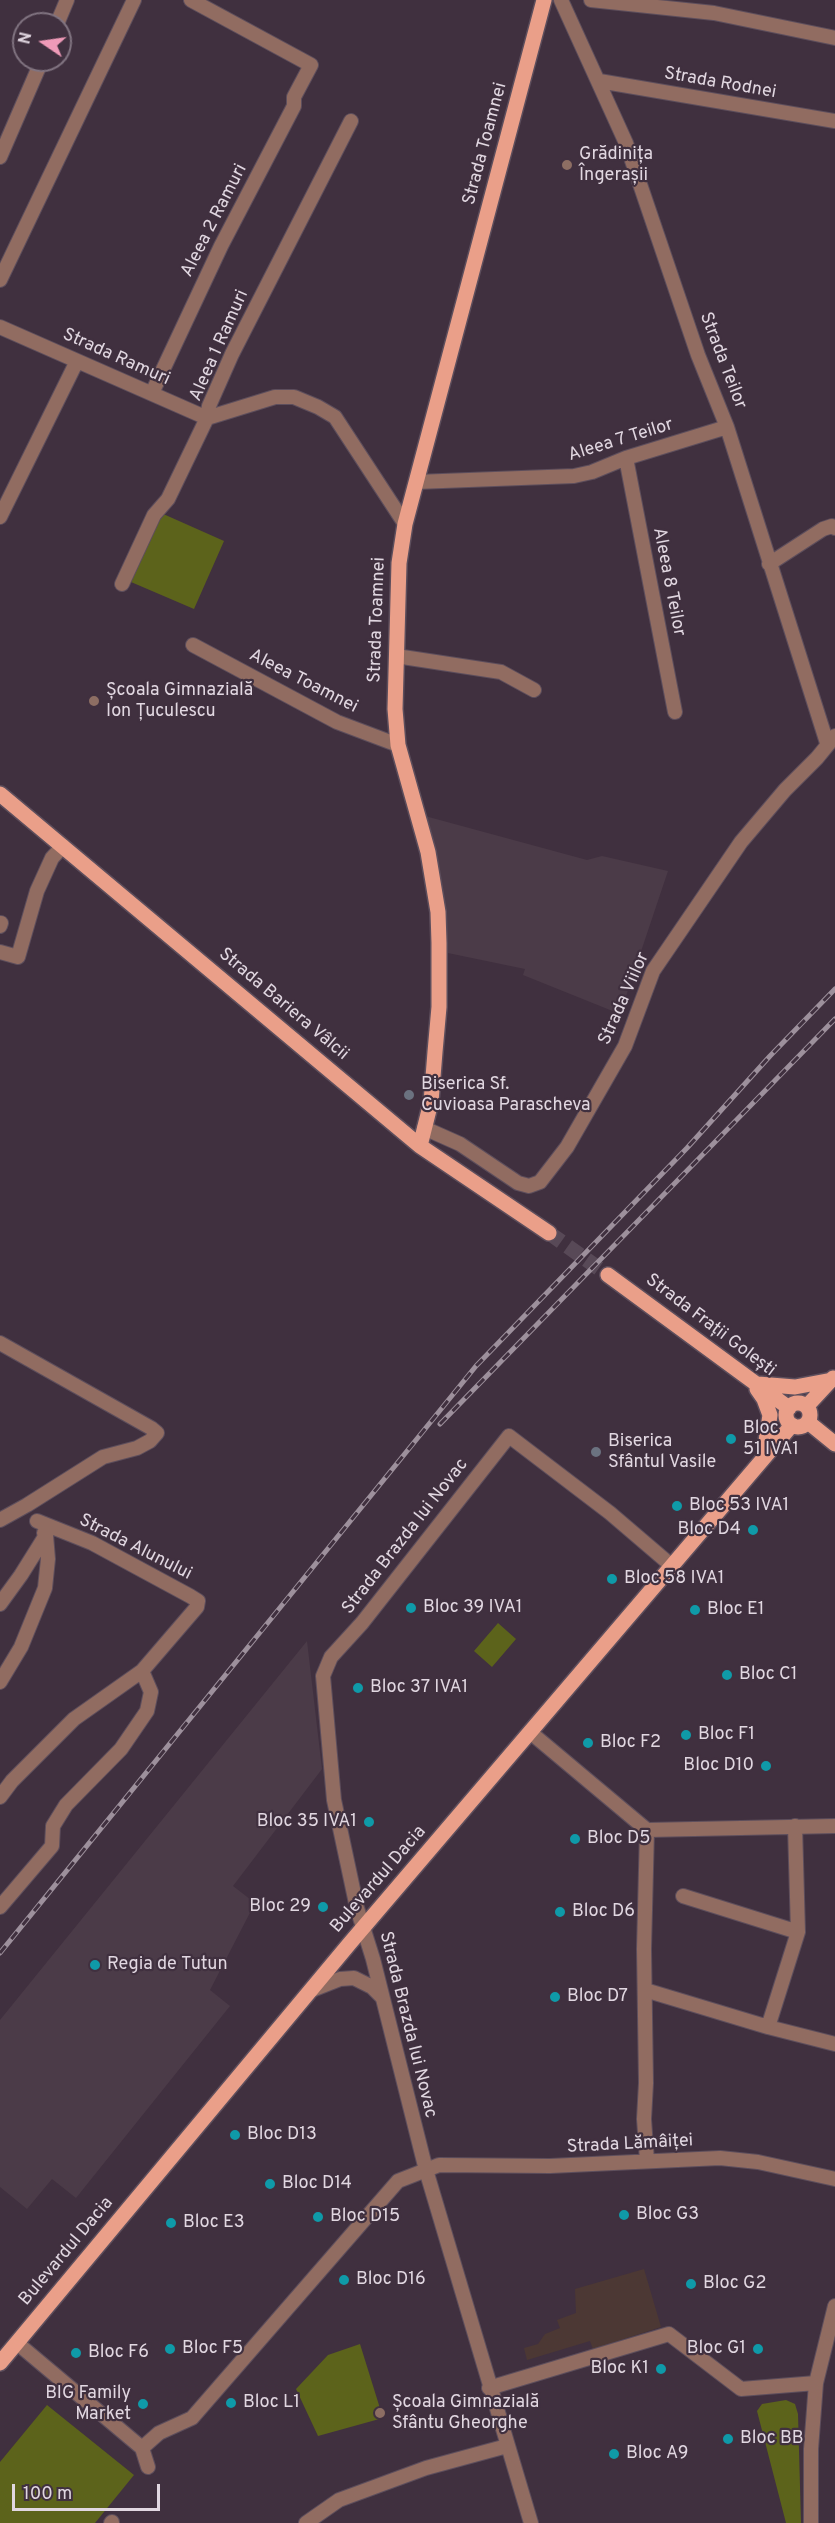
<!DOCTYPE html>
<html>
<head>
<meta charset="utf-8">
<style>
  body { margin:0 }
  #map { position:relative; width:835px; height:2523px; overflow:hidden; background:#40303f; font-family:Overpass,sans-serif }
  canvas { display:block }
  .north { position:absolute; left:12px; top:12px; width:60px; height:60px; box-sizing:border-box; background:#40303f; border:2px solid #807380; border-radius:50%; rotate:283deg; font-size:16px; font-weight:700; line-height:24px; text-align:center; color:#e1d7e1 }
  .north::after { content:''; display:block; margin:auto; width:21px; height:27px; background:#ef9ab8; clip-path:polygon(50% 0,100% 100%,50% 72%,0 100%) }
  .scale { position:absolute; left:12px; top:2484px; width:148px; height:27px; box-sizing:border-box; border:3px solid #e1d7e1; border-top:0; padding-left:8px; font-size:18px; line-height:21px; white-space:nowrap; color:#e1d7e1; -webkit-text-stroke:4px #40303f; paint-order:stroke }
</style>
</head>
<body>
<div id="map">
<canvas width="835" height="2523"></canvas>
<div class="north">N</div>
<div class="scale">100 m</div>
</div>
<script>
const ctx = document.querySelector('canvas').getContext('2d');
ctx.lineJoin = 'round';
function paint(path, color) {
  ctx.fillStyle = color;
  ctx.fill(path, 'evenodd');
}
function shape(rows) {
  const path = new Path2D();
  for (const r of rows) {
    if (r.length === 3) {
      path.moveTo(r[0] + r[2], r[1]);
      path.arc(r[0], r[1], r[2], 0, 2 * Math.PI);
      continue;
    }
    path.moveTo(r[0], r[1]);
    for (let i = 2; i < r.length; i += 2) path.lineTo(r[i], r[i + 1]);
  }
  return path;
}
function strokePath(path, color, width, dash) {
  ctx.strokeStyle = color;
  ctx.lineWidth = width;
  ctx.lineCap = dash ? 'butt' : 'round';
  ctx.setLineDash(dash || []);
  ctx.stroke(path);
}
function label(font, color, halo, rows, align = 'center') {
  ctx.font = font + ' Overpass,sans-serif';
  ctx.lineWidth = 4.5;
  ctx.setLineDash([]);
  ctx.textBaseline = 'middle';
  ctx.strokeStyle = halo;
  ctx.fillStyle = color;
  for (const [text, x, y, turn = 0] of rows) {
    ctx.save();
    ctx.translate(x, y);
    ctx.rotate((+turn || 0) * Math.PI / 180);
    ctx.textAlign = isNaN(turn) ? turn : align;
    if (halo) ctx.strokeText(text, 0, 0);
    ctx.fillText(text, 0, 0);
    ctx.restore();
  }
}
paint(shape([
  [644,2269,661,2327,593,2349,590,2341,527,2360,524,2348,538,2344,545,2334,560,2328,557,2320,576,2313,575,2289]
]), '#4c3834');
paint(shape([
  [425,816,587,860,602,856,668,871,620,1014,523,975,525,969,443,952,443,891],
  [307,1641,322,1769,233,1886,255,1903,210,1990,230,2006,76,2198,52,2179,27,2209,0,2187,0,2020]
]), '#4b3b48');
paint(shape([
  [161,513,224,541,194,609,131,582],
  [498,1623,516,1639,492,1667,474,1651],
  [360,2344,383,2418,318,2436,296,2389,328,2355],
  [786,2400,795,2404,798,2414,801,2523,786,2523,757,2411,762,2404],
  [47,2405,134,2475,95,2523,0,2523,0,2462]
]), '#5c631b');
strokePath(shape([
  [549,1233,608,1275]
]), '#584957', 15, [15, 8]);
const minor = shape([
  [561,0,626,143,698,355,727,427,827,743],
  [591,0,714,13,835,38],
  [57,24,67,0],
  [599,81,835,121],
  [0,157,42,60],
  [0,280,134,0],
  [0,327,207,418,275,397,294,397,318,407,335,417,405,524],
  [152,393,221,246,294,106,294,97,311,65,191,0],
  [626,458,675,712],
  [416,482,574,476,592,472,626,458,727,427],
  [0,517,77,361],
  [769,564,823,529,832,526,835,528],
  [122,584,154,515,168,499,207,418,209,406,232,354,351,121],
  [193,645,337,722,398,745],
  [396,656,501,672,534,690],
  [0,926,1,923],
  [0,952,18,957,37,891,52,858,63,846],
  [424,1128,460,1144,518,1183,529,1186,540,1182,567,1147,625,1046,653,971,741,842,785,790,817,758,835,736],
  [0,1343,151,1428,157,1433,150,1441,137,1448,103,1457,27,1505,0,1520],
  [0,1604,21,1575,46,1535,44,1533],
  [0,1682,21,1647,45,1588,48,1559,46,1535],
  [530,1732,647,1830,835,1826],
  [0,1797,12,1781,74,1719,142,1671,197,1607,198,1601,190,1596,92,1543,37,1521],
  [683,1896,798,1932],
  [0,1907,52,1846,53,1826,66,1805,121,1749,147,1711,151,1692,142,1671],
  [312,1990,340,1979,354,1978,372,1987,382,1997],
  [645,1990,768,2027,835,2044],
  [768,2027,798,1932,795,1826],
  [647,2161,644,2119,646,2083,644,1949,647,1830],
  [17,2343,142,2448,148,2467],
  [489,2388,669,2334,741,2389,816,2383],
  [142,2448,159,2433,192,2418,398,2181,439,2165,550,2166,720,2158,758,2162,835,2179],
  [111,2523,112,2522],
  [306,2523,339,2500,426,2468,507,2446],
  [531,2523,426,2170,373,1959,357,1908,334,1800,323,1676,331,1657,362,1623,509,1436,610,1513,672,1566],
  [811,2523,811,2449,816,2383,835,2306]
]);
const major = shape([
  [0,794,420,1146,549,1233],
  [420,1146,431,1102,435,1052,439,1007,439,943,438,912,428,852,398,745,395,709,399,563,405,524,544,0],
  [608,1275,789,1408],
  [758,1384,795,1387,832,1380],
  [757,1389,764,1399,770,1415,764,1454],
  [798,1415,12],
  [807,1406,833,1378],
  [808,1422,835,1444],
  [0,2363,350,1943,792,1425]
]);
strokePath(minor, '#5d4e5c', 16);
strokePath(major, '#5d4e5c', 18);
strokePath(minor, '#916c61', 14);
strokePath(major, '#ea9f89', 15);
const rail = shape([
  [440,1424,835,1019],
  [0,1953,476,1366,687,1148,770,1056,835,989]
]);
strokePath(rail, '#9d909c', 5);
strokePath(rail, '#40303f', 3, [9]);
for (const [x, y, r, color] of [
  [567,165,6,"#8d6e63"],
  [94,701,6,"#8d6e63"],
  [409,1095,6,"#6b7280"],
  [731,1439,6,"#0f9aa8"],
  [596,1452,6,"#6b7280"],
  [677,1506,6,"#0f9aa8"],
  [753,1530,6,"#0f9aa8"],
  [612,1579,6,"#0f9aa8"],
  [411,1608,6,"#0f9aa8"],
  [695,1610,6,"#0f9aa8"],
  [727,1675,6,"#0f9aa8"],
  [358,1688,6,"#0f9aa8"],
  [686,1735,6,"#0f9aa8"],
  [588,1743,6,"#0f9aa8"],
  [766,1766,6,"#0f9aa8"],
  [369,1822,6,"#0f9aa8"],
  [575,1839,6,"#0f9aa8"],
  [323,1907,6,"#0f9aa8"],
  [560,1912,6,"#0f9aa8"],
  [95,1965,6,"#0f9aa8"],
  [555,1997,6,"#0f9aa8"],
  [235,2135,6,"#0f9aa8"],
  [270,2184,6,"#0f9aa8"],
  [624,2215,6,"#0f9aa8"],
  [318,2217,6,"#0f9aa8"],
  [171,2223,6,"#0f9aa8"],
  [344,2280,6,"#0f9aa8"],
  [691,2284,6,"#0f9aa8"],
  [170,2349,6,"#0f9aa8"],
  [758,2349,6,"#0f9aa8"],
  [76,2353,6,"#0f9aa8"],
  [661,2369,6,"#0f9aa8"],
  [231,2403,6,"#0f9aa8"],
  [143,2404,6,"#0f9aa8"],
  [380,2413,6,"#8d6e63"],
  [728,2439,6,"#0f9aa8"],
  [614,2454,6,"#0f9aa8"]
]) {
  const dot = new Path2D();
  dot.arc(x, y, r, 0, 2 * Math.PI);
  ctx.fillStyle = color;
  ctx.fill(dot);
  strokePath(dot, '#40303f', 2);
}
label('18px', '#e1d7e1', '#40303f', [
  ["Strada Rodnei",720,84,10],
  ["Strada Toamnei",486,144,-75],
  ["Aleea 2 Ramuri",215,221,-63],
  ["Aleea 1 Ramuri",220,346,-66],
  ["Strada Ramuri",116,358,24],
  ["Strada Teilor",722,361,69],
  ["Aleea 7 Teilor",621,441,-17],
  ["Aleea 8 Teilor",668,582,79],
  ["Strada Toamnei",378,620,-88],
  ["Aleea Toamnei",303,682,27],
  ["Strada Viilor",625,999,-66],
  ["Strada Bariera Vâlcii",283,1005,40],
  ["Strada Frații Golești",710,1326,37],
  ["Strada Brazda lui Novac",406,1537,-52],
  ["Strada Alunului",135,1548,27],
  ["Bulevardul Dacia",379,1880,-49],
  ["Strada Brazda lui Novac",407,2025,76],
  ["Strada Lămâiței",630,2145,-3],
  ["Bulevardul Dacia",67,2252,-50]
]);
label('18px', '#e1d7e1', '#40303f', [
  ["Grădinița",579,155],
  ["Îngerașii",579,176],
  ["Școala Gimnazială",106,691],
  ["Ion Țuculescu",106,712],
  ["Biserica Sf.",421,1085],
  ["Cuvioasa Parascheva",421,1106],
  ["Bloc",743,1429],
  ["51 IVA1",743,1450],
  ["Biserica",608,1442],
  ["Sfântul Vasile",608,1463],
  ["Bloc 53 IVA1",689,1506],
  ["Bloc D4",741,1530,"right"],
  ["Bloc 58 IVA1",624,1579],
  ["Bloc 39 IVA1",423,1608],
  ["Bloc E1",707,1610],
  ["Bloc C1",739,1675],
  ["Bloc 37 IVA1",370,1688],
  ["Bloc F1",698,1735],
  ["Bloc F2",600,1743],
  ["Bloc D10",754,1766,"right"],
  ["Bloc 35 IVA1",357,1822,"right"],
  ["Bloc D5",587,1839],
  ["Bloc 29",311,1907,"right"],
  ["Bloc D6",572,1912],
  ["Regia de Tutun",107,1965],
  ["Bloc D7",567,1997],
  ["Bloc D13",247,2135],
  ["Bloc D14",282,2184],
  ["Bloc G3",636,2215],
  ["Bloc D15",330,2217],
  ["Bloc E3",183,2223],
  ["Bloc D16",356,2280],
  ["Bloc G2",703,2284],
  ["Bloc F5",182,2349],
  ["Bloc G1",746,2349,"right"],
  ["Bloc F6",88,2353],
  ["Bloc K1",649,2369,"right"],
  ["BIG Family",131,2394,"right"],
  ["Market",131,2415,"right"],
  ["Bloc L1",243,2403],
  ["Școala Gimnazială",392,2403],
  ["Sfântu Gheorghe",392,2424],
  ["Bloc BB",740,2439],
  ["Bloc A9",626,2454]
], 'left');
</script>
</body>
</html>
